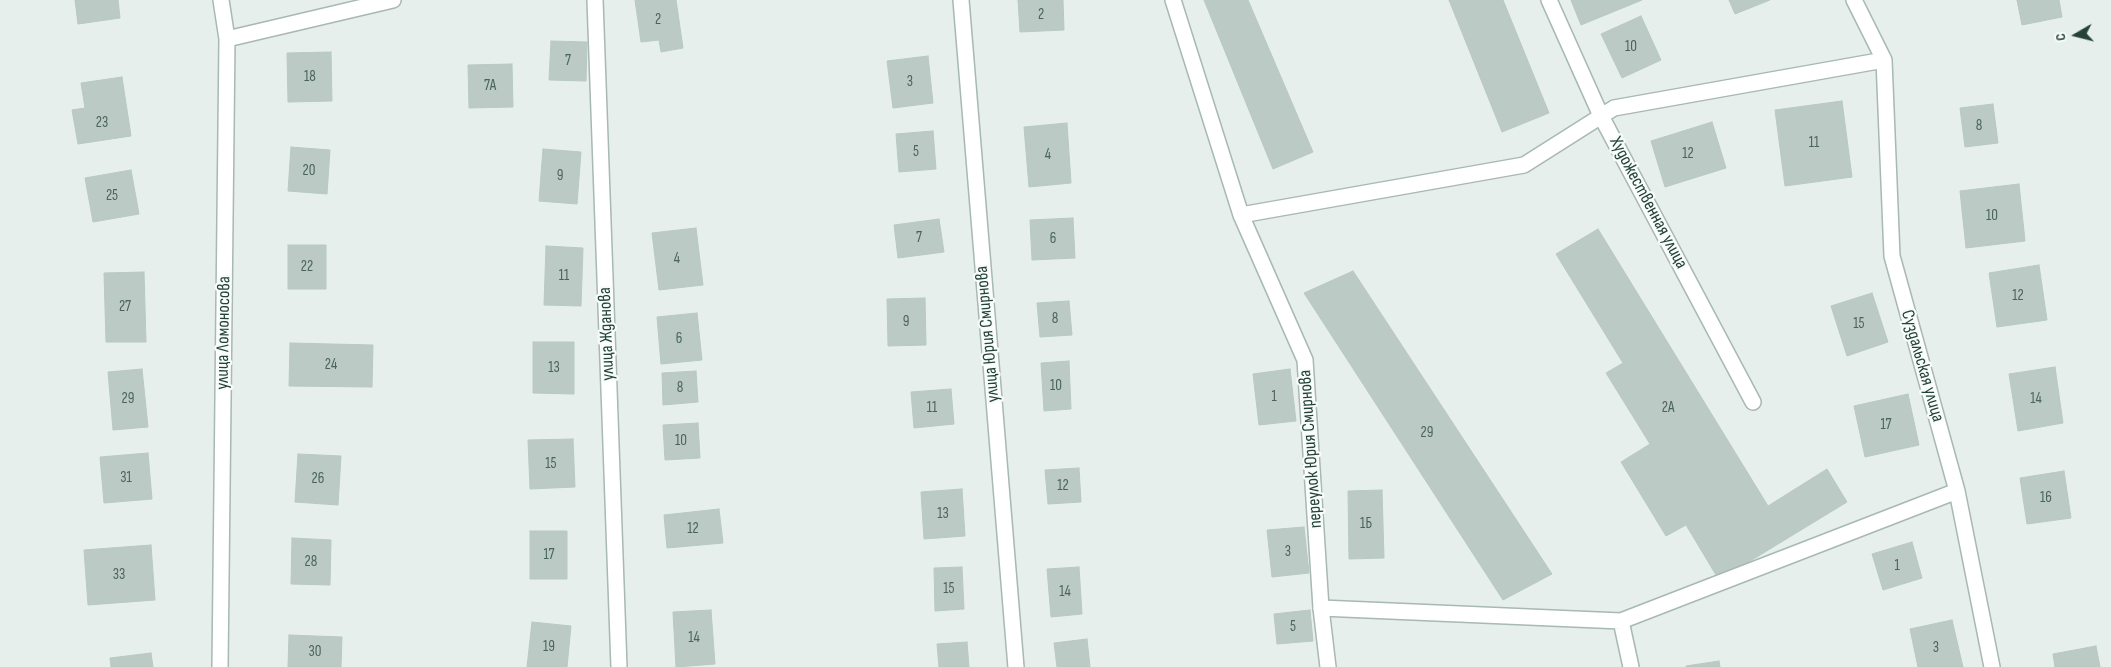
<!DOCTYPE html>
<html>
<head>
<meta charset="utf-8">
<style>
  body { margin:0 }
  #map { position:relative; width:2111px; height:667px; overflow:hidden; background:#e6efeb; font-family:"Sofia Sans Condensed",sans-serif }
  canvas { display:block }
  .north { position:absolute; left:2051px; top:10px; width:50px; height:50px; -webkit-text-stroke:4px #f7fbf9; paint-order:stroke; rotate:262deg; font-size:14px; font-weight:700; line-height:20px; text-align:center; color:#24423a }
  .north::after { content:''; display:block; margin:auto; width:18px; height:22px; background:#24423a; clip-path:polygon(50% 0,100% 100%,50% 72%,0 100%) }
</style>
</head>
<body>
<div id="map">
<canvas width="2111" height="667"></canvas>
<div class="north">С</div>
</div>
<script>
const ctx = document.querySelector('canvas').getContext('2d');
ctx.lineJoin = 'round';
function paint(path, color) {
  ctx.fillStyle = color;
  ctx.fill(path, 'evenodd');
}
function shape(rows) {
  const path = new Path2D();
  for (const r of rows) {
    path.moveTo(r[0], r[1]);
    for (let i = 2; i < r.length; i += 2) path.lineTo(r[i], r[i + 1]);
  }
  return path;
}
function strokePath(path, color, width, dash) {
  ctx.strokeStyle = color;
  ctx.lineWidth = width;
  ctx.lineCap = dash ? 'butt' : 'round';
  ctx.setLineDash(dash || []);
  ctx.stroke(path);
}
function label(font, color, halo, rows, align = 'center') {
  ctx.font = font + ' "Sofia Sans Condensed",sans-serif';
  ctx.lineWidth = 4.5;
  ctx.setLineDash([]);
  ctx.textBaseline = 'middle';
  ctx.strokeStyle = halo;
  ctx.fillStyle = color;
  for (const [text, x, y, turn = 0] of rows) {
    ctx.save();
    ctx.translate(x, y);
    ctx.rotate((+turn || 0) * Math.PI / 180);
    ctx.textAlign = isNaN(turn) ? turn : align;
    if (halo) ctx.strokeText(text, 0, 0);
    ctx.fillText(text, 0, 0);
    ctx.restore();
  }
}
const building = shape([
  [75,0,118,0,120,18,78,24,75,0],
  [635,0,676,0,683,48,661,52,659,40,641,42,635,0],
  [1018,0,1063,0,1064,30,1020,32,1018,0],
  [1204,0,1248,0,1313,152,1273,169,1204,0],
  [1449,0,1503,0,1549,113,1502,132,1449,0],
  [1571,0,1642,0,1581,25,1571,0],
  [1729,0,1770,0,1735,14,1729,0],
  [2017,0,2059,0,2062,17,2022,25,2017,0],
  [1641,16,1661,60,1622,78,1601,34,1641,16],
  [551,41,587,42,586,81,549,80,551,41],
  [331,52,332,101,288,102,287,53,331,52],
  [928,56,933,103,893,108,887,61,928,56],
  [512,64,513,107,469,108,468,65,512,64],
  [122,77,131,136,78,144,72,110,85,108,81,83,122,77],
  [1842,101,1852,177,1785,186,1775,110,1842,101],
  [1993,104,1998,143,1965,147,1960,108,1993,104],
  [1712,122,1726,168,1665,187,1651,141,1712,122],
  [1067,123,1071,183,1029,187,1024,127,1067,123],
  [933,131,936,169,899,172,896,134,933,131],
  [291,147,330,150,327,194,288,191,291,147],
  [543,149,581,152,577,204,539,201,543,149],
  [131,170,139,214,93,222,85,178,131,170],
  [2019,184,2025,241,1966,248,1960,191,2019,184],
  [1073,218,1075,258,1032,260,1030,220,1073,218],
  [939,219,944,252,898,258,894,225,939,219],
  [696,228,703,285,659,290,652,233,696,228],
  [1598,229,1768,506,1827,469,1847,502,1719,580,1686,525,1666,536,1621,462,1650,444,1606,373,1623,363,1556,254,1598,229],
  [288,245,326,245,326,289,288,289,288,245],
  [546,246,583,248,581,306,544,305,546,246],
  [2039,265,2047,320,1997,327,1989,273,2039,265],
  [1353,271,1552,574,1503,600,1304,293,1353,271],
  [144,272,146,342,106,342,104,273,144,272],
  [1872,293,1888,342,1847,356,1831,306,1872,293],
  [925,298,926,345,888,346,887,299,925,298],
  [1069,301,1072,335,1040,337,1037,303,1069,301],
  [697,313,702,360,661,364,657,317,697,313],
  [533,342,574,342,574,394,533,393,533,342],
  [290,343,373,345,372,387,289,386,290,343],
  [1069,361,1071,409,1044,411,1041,363,1069,361],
  [2055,367,2063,423,2018,431,2009,374,2055,367],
  [142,369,148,427,113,430,108,372,142,369],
  [1290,369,1296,421,1259,425,1253,374,1290,369],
  [696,371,698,402,663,405,662,373,696,371],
  [951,389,954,424,914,428,911,392,951,389],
  [1908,394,1919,445,1865,457,1854,406,1908,394],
  [698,423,700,458,665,460,663,425,698,423],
  [573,439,575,487,530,489,528,440,573,439],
  [148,453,152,499,104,503,100,457,148,453],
  [298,454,341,456,338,505,295,502,298,454],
  [1079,468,1081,502,1048,504,1045,470,1079,468],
  [2064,471,2071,518,2027,524,2020,478,2064,471],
  [962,489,965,536,924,539,921,492,962,489],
  [1382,490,1384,558,1349,559,1348,491,1382,490],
  [719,509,723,543,667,548,664,515,719,509],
  [1304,527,1309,573,1272,577,1267,530,1304,527],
  [530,531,567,531,567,579,530,579,530,531],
  [292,538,331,540,330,585,291,584,292,538],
  [1912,542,1922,578,1883,590,1872,554,1912,542],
  [151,545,155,600,88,605,84,550,151,545],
  [962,567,964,609,935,611,934,568,962,567],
  [1079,567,1082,614,1051,617,1047,569,1079,567],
  [711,610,715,664,676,667,673,612,711,610],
  [1310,610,1313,641,1277,644,1274,614,1310,610],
  [1952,620,1963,667,1918,667,1910,629,1952,620],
  [532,622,571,626,567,667,527,667,532,622],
  [289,635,342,637,341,667,288,667,289,635],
  [1087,639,1090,667,1057,667,1054,643,1087,639],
  [967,642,969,667,939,667,937,644,967,642],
  [2096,646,2100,667,2055,667,2053,654,2096,646],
  [151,653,153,667,111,667,110,658,151,653],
  [1719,661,1720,667,1686,667,1686,666,1719,661]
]);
paint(building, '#bbcac4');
strokePath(building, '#b8c9c2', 1);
const service = shape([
  [1173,0,1241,215,1305,360,1321,608,1328,667]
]);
const minor = shape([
  [595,0,619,667],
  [961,0,1016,667],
  [1549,0,1601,116,1753,402],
  [1854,0,1884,60,1892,256,1957,491,1992,667],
  [227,39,393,0],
  [1241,215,1524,165,1614,108,1884,60],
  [1321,608,1621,621,1957,491],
  [1621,621,1631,667],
  [220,667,227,39,221,0]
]);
strokePath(service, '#a8b8b2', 18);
strokePath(minor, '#a8b8b2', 18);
strokePath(service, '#fff', 15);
strokePath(minor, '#fff', 15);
label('15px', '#4a645c', null, [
  ["2",1041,15],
  ["2",658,20],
  ["10",1631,47],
  ["7",568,61],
  ["18",310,77],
  ["3",910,82],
  ["7А",490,86],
  ["23",102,123],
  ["8",1979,126],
  ["11",1814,143],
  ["5",916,152],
  ["12",1688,154],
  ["4",1048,155],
  ["20",309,171],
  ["9",560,176],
  ["25",112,196],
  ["10",1992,216],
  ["7",919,238],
  ["6",1053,239],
  ["4",677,259],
  ["22",307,267],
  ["11",564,276],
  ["12",2018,296],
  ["27",125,307],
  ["8",1055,319],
  ["9",906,322],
  ["15",1859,324],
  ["6",679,339],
  ["24",331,365],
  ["13",554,368],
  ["10",1056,386],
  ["8",680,388],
  ["1",1274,397],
  ["29",128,399],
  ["14",2036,399],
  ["11",932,408],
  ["2А",1668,408],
  ["17",1886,425],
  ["29",1427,433],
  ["10",681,441],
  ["15",551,464],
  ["31",126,478],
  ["26",318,479],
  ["12",1063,486],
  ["16",2046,498],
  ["13",943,514],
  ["1Б",1366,524],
  ["12",693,529],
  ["3",1288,552],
  ["17",549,555],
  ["28",311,562],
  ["1",1897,566],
  ["33",119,575],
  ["15",949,589],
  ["14",1065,592],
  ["5",1293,627],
  ["14",694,638],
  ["19",549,647],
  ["3",1936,648],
  ["30",315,652]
]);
label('18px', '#24423a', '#f7fbf9', [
  ["Художественная улица",1648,203,62],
  ["улица Ломоносова",224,333,-89],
  ["улица Жданова",607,334,-92],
  ["улица Юрия Смирнова",988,334,-95],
  ["Суздальская улица",1922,366,74],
  ["переулок Юрия Смирнова",1311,449,-94]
]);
</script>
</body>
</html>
